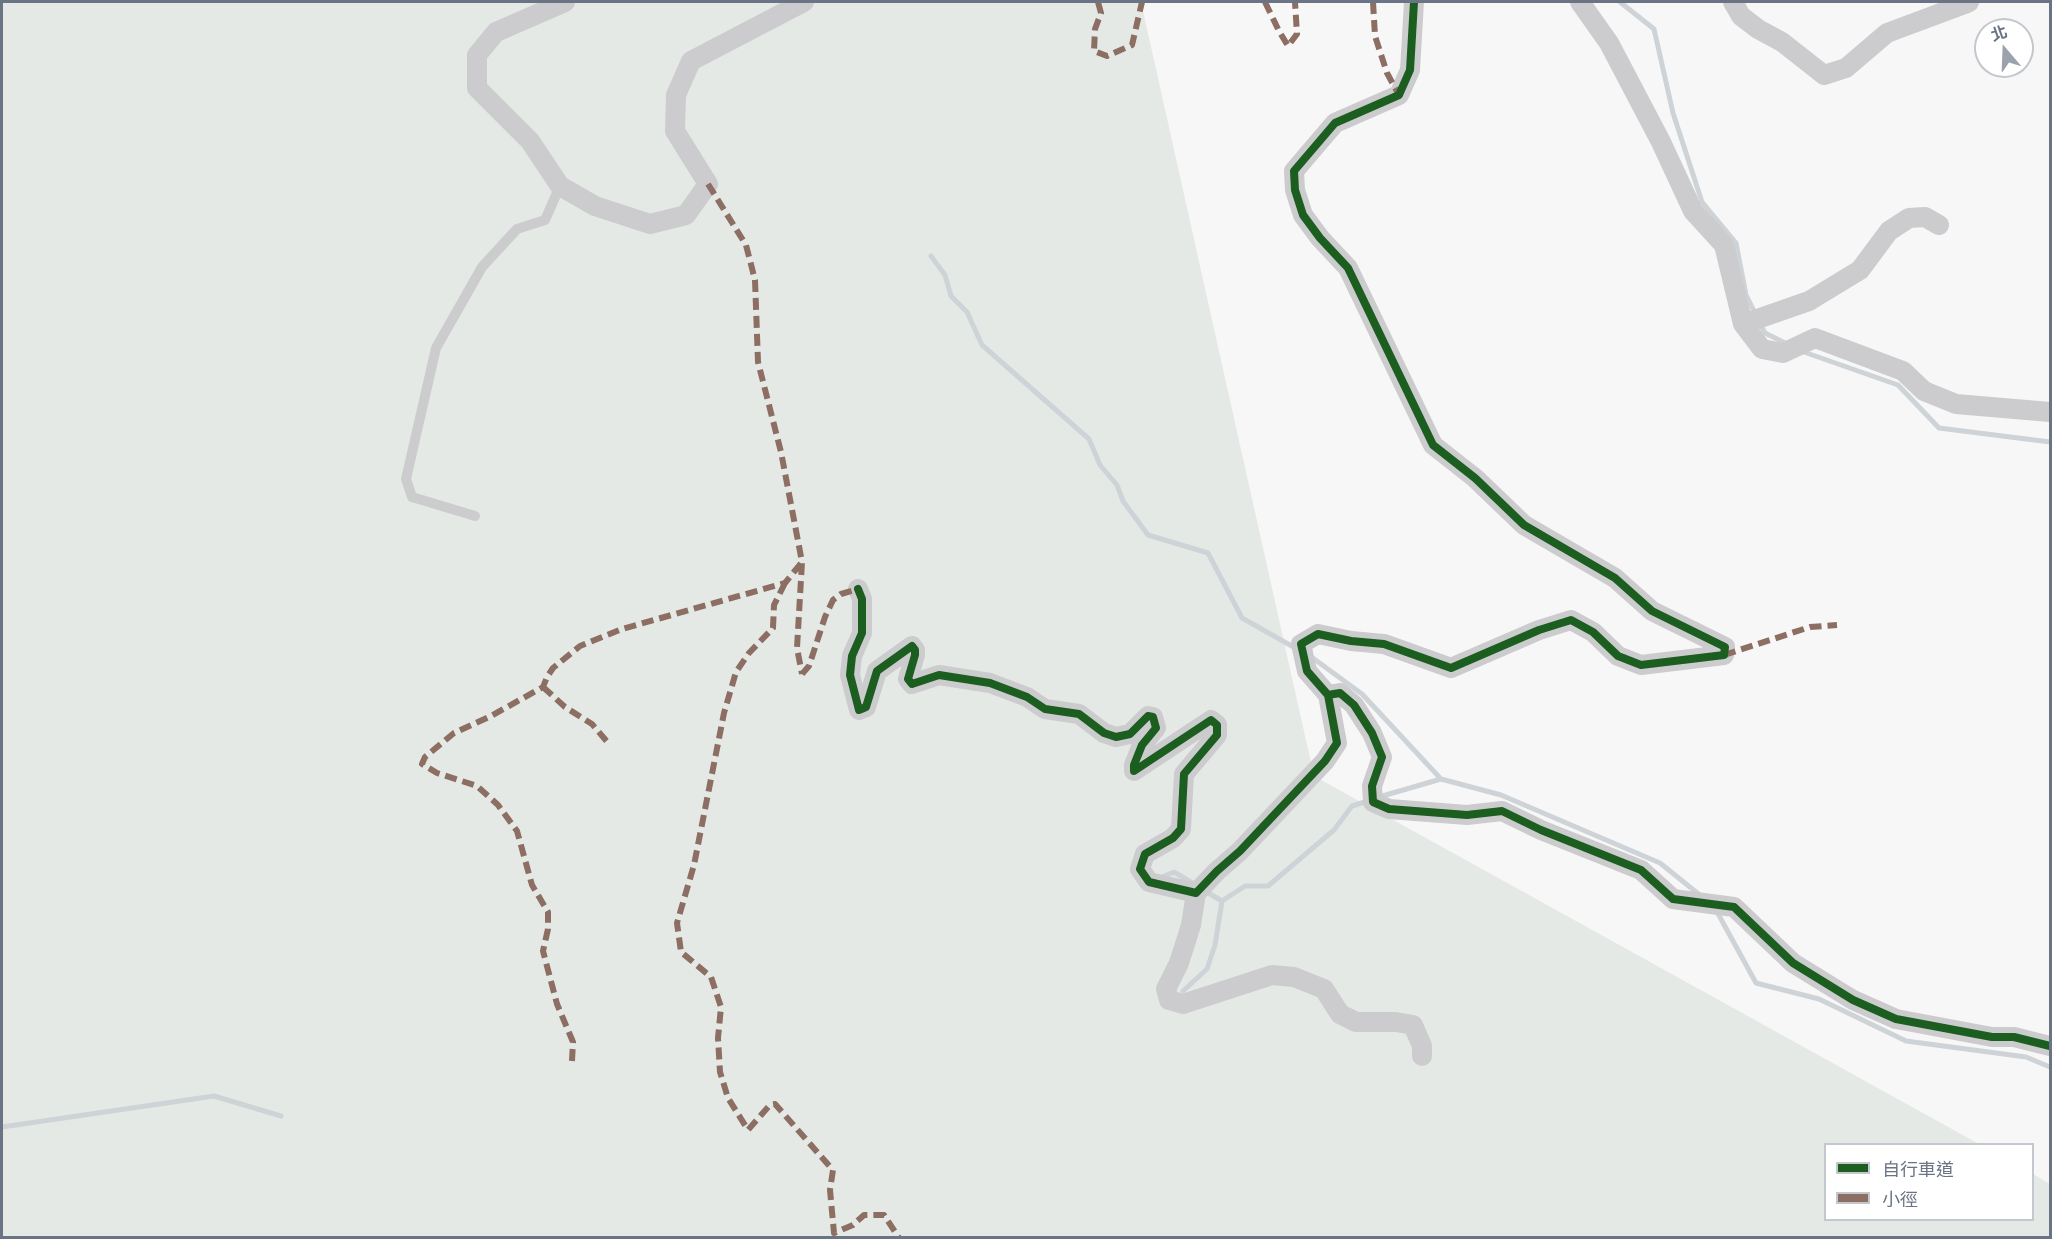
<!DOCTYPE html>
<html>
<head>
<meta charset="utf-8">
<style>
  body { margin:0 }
  #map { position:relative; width:2052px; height:1239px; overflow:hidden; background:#f7f7f7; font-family:Barlow,"Noto Sans TC",sans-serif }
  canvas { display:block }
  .frame { position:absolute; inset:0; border:3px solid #6a7485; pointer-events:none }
  .legend { position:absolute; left:1824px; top:1143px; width:210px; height:78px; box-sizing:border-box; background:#fff; border:2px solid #c3c7ce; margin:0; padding:8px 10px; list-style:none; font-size:18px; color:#6a7485 }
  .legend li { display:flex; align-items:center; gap:12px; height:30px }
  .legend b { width:30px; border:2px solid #c3c7ce }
  .north { position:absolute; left:1974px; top:18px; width:60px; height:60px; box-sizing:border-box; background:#fff; border:2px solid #c3c7ce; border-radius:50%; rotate:341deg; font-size:16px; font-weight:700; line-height:24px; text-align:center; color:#6a7485 }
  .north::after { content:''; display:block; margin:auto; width:21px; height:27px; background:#9ba2ad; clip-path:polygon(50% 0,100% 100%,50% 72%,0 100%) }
</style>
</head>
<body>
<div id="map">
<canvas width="2052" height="1239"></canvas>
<div class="frame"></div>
<ul class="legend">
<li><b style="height:8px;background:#1b5e20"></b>自行車道</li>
<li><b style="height:8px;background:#8d6e63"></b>小徑</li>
</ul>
<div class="north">北</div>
</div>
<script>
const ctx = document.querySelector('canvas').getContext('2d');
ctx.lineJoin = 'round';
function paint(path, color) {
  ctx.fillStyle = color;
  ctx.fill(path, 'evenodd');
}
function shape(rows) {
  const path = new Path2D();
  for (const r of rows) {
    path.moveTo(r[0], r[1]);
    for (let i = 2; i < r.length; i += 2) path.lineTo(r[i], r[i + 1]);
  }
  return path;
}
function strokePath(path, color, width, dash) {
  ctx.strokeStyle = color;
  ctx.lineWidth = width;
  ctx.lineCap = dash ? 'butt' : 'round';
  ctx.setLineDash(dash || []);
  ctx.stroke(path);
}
paint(shape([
  [2,2,1141,2,1314,776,1979,1144,1826,1144,1826,1220,2032,1220,2033,1174,2050,1184,2050,1238,2,1238]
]), '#e5e9e5');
strokePath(shape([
  [1620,2,1654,29,1673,113,1702,202,1736,243,1746,295,1756,315],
  [931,256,945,275,951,296,967,312,982,345,1089,439,1100,465,1117,485,1123,501,1148,535,1208,553,1242,618,1297,649],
  [1760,324,1765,333,1787,344],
  [1801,351,1898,385,1939,428,2050,442],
  [1310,656,1362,694,1441,779,1501,795,1660,863,1701,896],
  [1379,797,1441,779],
  [1162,877,1174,872,1194,884],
  [1205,891,1222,901],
  [1716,910,1756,983,1819,999,1906,1041,2026,1057,2050,1067],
  [1183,991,1207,969,1215,945,1222,901,1245,886,1268,886,1334,830,1352,806,1368,801],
  [2,1127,214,1096,281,1116]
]), '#ced3d8', 5);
strokePath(shape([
  [475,516,412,497,406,479,436,348,482,267,517,229,545,220,560,186]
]), '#ccccce', 10);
strokePath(shape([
  [565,2,496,32,477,55,477,88,530,141,560,186,595,206,650,224,686,215,708,184,675,131,676,95,691,61,804,2],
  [1580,2,1609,43,1661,142,1693,211,1724,245,1743,324,1762,349,1783,353,1815,338,1903,371,1924,391,1956,404,2050,412],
  [1733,2,1741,16,1758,29,1782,42,1824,75,1846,68,1887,33,1965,4,1969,2],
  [1743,324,1809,301,1860,270,1889,231,1909,218,1925,217,1939,225],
  [858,589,862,599,862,633,852,656,850,675,859,710,866,707,877,671,912,646,915,650,915,655,908,679,912,684,939,675,990,683,1027,697,1045,709,1079,714,1104,733,1116,737,1130,734,1148,716,1153,717,1156,728,1142,745,1134,765,1134,771,1211,720,1217,725,1217,735,1184,774,1181,829,1173,838,1145,854,1140,869,1149,882,1196,893,1217,871,1240,851,1325,761,1337,743,1328,695,1340,693,1354,705,1372,733,1382,757,1372,786,1373,802,1389,809,1467,815,1502,811,1541,830,1641,870,1673,899,1734,907,1793,963,1853,1000,1896,1019,1992,1037,2014,1037,2050,1046],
  [1328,695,1307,671,1301,644,1318,634,1351,641,1384,644,1451,668,1539,630,1571,620,1593,632,1618,656,1641,665,1724,655,1725,647,1652,611,1615,578,1524,525,1475,478,1433,445,1348,268,1320,238,1303,215,1295,190,1294,171,1335,123,1399,95,1410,70,1414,2],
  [1196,893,1191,925,1179,963,1166,989,1169,1000,1183,1004,1272,975,1294,977,1324,989,1340,1014,1356,1022,1396,1022,1413,1025,1422,1046,1422,1056]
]), '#ccccce', 20);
strokePath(shape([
  [1098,2,1101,13,1095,29,1094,51,1107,56,1132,45,1142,2],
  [1265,2,1279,31,1288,46,1297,34,1295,2],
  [1373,2,1375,36,1387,73,1399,95],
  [708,184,746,245,755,280,758,362,781,452,802,562,797,648,802,674],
  [785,583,774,605,773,628,749,653,736,672,724,713,694,865,677,923,681,952,711,977,721,1007,718,1038,720,1072,728,1098,748,1130,770,1105,775,1104,833,1170,830,1190,834,1233,853,1225,864,1215,884,1215,899,1238],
  [1724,655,1810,627,1837,625],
  [802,674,809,666,825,617,833,600,841,594,858,589],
  [543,687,565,707,592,724,609,744],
  [572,1061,573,1042,557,1004,543,951,548,929,548,912,532,885,517,831,498,805,477,786,437,773,422,764,425,757,454,733,491,716,543,687,547,677,553,668,580,646,622,629,785,583,802,562]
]), '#8d6e63', 6, [12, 6]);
strokePath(shape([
  [858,589,862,599,862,633,852,656,850,675,859,710,866,707,877,671,912,646,915,650,915,655,908,679,912,684,939,675,990,683,1027,697,1045,709,1079,714,1104,733,1116,737,1130,734,1148,716,1153,717,1156,728,1142,745,1134,765,1134,771,1211,720,1217,725,1217,735,1184,774,1181,829,1173,838,1145,854,1140,869,1149,882,1196,893,1217,871,1240,851,1325,761,1337,743,1328,695,1340,693,1354,705,1372,733,1382,757,1372,786,1373,802,1389,809,1467,815,1502,811,1541,830,1641,870,1673,899,1734,907,1793,963,1853,1000,1896,1019,1992,1037,2014,1037,2050,1046],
  [1328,695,1307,671,1301,644,1318,634,1351,641,1384,644,1451,668,1539,630,1571,620,1593,632,1618,656,1641,665,1724,655,1725,647,1652,611,1615,578,1524,525,1475,478,1433,445,1348,268,1320,238,1303,215,1295,190,1294,171,1335,123,1399,95,1410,70,1414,2]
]), '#1b5e20', 8);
</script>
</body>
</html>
